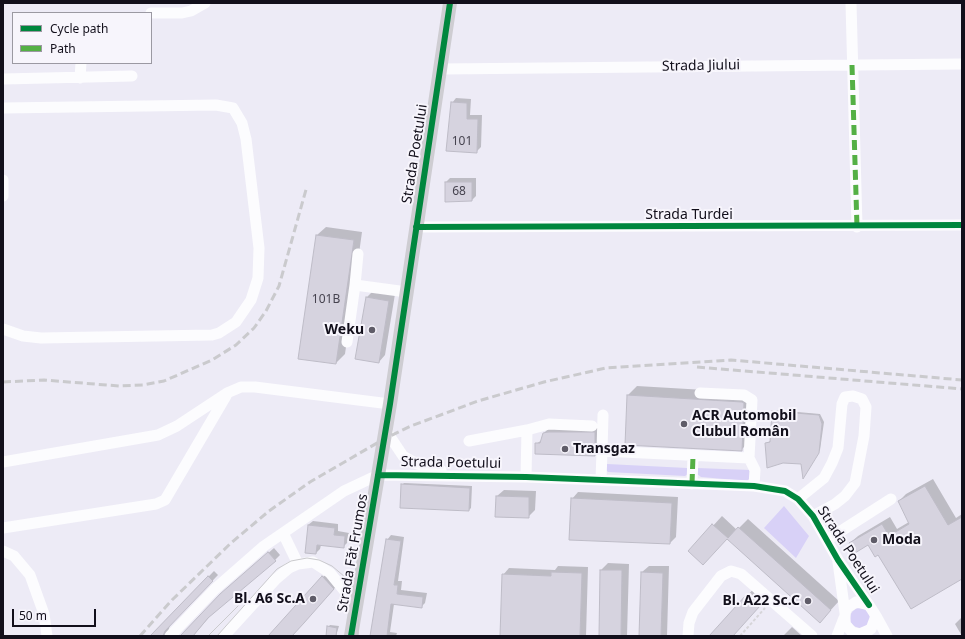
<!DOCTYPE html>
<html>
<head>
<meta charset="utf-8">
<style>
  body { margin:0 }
  #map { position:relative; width:965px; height:639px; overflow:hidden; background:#edebf6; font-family:"Noto Sans",sans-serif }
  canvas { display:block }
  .frame { position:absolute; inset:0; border:4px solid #120f1b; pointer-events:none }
  .legend { position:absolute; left:12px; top:12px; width:140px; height:52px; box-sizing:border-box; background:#f7f5fc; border:1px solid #9b99a2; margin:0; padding:5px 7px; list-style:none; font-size:12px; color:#120f1b }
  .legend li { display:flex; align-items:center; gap:8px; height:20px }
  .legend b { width:20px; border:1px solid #9b99a2 }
  .scale { position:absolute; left:12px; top:609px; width:84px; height:18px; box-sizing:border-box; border:2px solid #120f1b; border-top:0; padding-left:5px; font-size:12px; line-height:14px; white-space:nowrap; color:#120f1b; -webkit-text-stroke:3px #f7f5fc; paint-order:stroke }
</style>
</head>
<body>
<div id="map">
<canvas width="965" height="639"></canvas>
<div class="frame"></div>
<ul class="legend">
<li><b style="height:5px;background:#00873e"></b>Cycle path</li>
<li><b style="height:5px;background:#54b045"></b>Path</li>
</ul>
<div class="scale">50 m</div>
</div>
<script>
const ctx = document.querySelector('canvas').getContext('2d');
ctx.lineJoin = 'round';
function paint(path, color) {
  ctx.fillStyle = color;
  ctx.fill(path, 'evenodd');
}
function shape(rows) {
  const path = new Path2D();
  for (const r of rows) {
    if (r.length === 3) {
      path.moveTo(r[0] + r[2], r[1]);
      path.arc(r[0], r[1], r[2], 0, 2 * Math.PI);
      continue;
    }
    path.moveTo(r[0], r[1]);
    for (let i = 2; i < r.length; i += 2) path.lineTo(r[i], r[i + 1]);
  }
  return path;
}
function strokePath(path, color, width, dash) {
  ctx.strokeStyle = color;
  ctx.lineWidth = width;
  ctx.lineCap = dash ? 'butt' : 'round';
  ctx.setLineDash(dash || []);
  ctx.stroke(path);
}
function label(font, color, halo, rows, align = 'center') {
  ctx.font = font + ' "Noto Sans",sans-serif';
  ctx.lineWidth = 4;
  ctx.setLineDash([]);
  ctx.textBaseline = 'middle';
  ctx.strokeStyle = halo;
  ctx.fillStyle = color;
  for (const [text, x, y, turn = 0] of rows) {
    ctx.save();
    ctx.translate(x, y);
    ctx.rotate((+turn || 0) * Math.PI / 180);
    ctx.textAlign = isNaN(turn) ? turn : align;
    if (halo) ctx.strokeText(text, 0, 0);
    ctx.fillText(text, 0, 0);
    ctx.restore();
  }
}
paint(shape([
  [607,464,687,468,688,474,685,476,608,472,605,469],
  [697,468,751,470,749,479,747,481,701,477,697,474],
  [784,506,809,536,796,558,764,528],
  [860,618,10]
]), '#d8d1f7');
paint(shape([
  [456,98,471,99,470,115,482,115,481,147,476,152,452,103],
  [450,178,476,178,476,196,472,200,446,182],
  [326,227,362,232,345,354,336,363,317,235],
  [373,291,395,294,385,355,379,362,367,297],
  [637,386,705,390,752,395,750,441,741,450,628,395],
  [775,410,820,414,824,422,820,450,804,476,802,463,766,443,771,441,773,412],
  [552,428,599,428,599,451,594,455,536,444,542,440,544,433,548,429],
  [933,479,956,518,962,514,962,578,879,553,869,544,850,543,858,536,890,517,897,529,909,522,899,501,906,494],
  [404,483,472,486,471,508,469,510,402,485],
  [504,490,536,491,535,510,528,517,497,496],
  [578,492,678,497,676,537,670,543,572,499],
  [722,516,737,530,748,519,839,601,829,612,727,538,690,551],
  [313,521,338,524,338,531,349,533,347,543,343,547,321,545,320,549,316,553,308,525],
  [391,535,404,537,398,581,402,581,401,590,427,593,425,603,421,607,394,604,390,632,397,633,396,636,371,636,387,540],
  [274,548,280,555,275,560,211,615,193,636,181,636,221,595],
  [608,563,629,564,627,636,600,636,601,570],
  [558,566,588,567,586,636,501,636,503,575,509,568,555,570],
  [649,566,669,566,667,636,640,636,642,572],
  [331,568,342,580,292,636,270,636],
  [214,571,218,575,170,625,168,632,171,636,152,635],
  [756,586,768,597,732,636,711,636],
  [962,617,962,636,955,624],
  [330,625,339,626,336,636,334,636,328,627],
  [792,627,802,636,783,636]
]), '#0003');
const building = shape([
  [451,102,467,103,467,119,478,119,477,153,446,151,451,102],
  [445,182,472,182,472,201,445,202,445,182],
  [316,235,354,240,336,364,298,359,316,235],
  [366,297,389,301,379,363,355,359,366,297],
  [627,395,742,402,744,403,742,451,625,445,627,395],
  [772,411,819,415,822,424,819,453,803,479,801,464,783,463,767,468,765,443,770,442,772,411],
  [548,432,595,432,595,456,535,454,535,443,540,443,543,433,548,432],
  [401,484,470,488,469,511,400,508,401,484],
  [925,486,948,525,962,517,962,579,911,609,878,555,875,557,868,545,855,553,849,543,882,524,889,536,909,524,898,501,925,486],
  [496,496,529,497,529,518,495,517,496,496],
  [571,498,672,503,670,544,569,540,571,498],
  [712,524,728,538,738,527,831,610,820,623,727,539,703,565,688,551,712,524],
  [308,525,335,528,334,535,345,536,344,548,317,545,316,554,305,553,308,525],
  [386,539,401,541,394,585,398,585,397,594,423,597,422,608,391,604,387,636,370,636,386,539],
  [268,552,276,561,208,618,193,636,180,636,220,594,268,552],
  [600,570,622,570,621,636,599,636,600,570],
  [551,572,582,573,580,636,500,636,502,574,551,576,551,572],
  [641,572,663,573,661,636,639,636,641,572],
  [208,576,213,581,165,631,163,636,150,636,208,576],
  [322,576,334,589,304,623,292,636,268,636,322,576],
  [747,594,760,606,733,636,709,636,747,594],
  [327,626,337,628,336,636,326,636,327,626]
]);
paint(building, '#d6d3df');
strokePath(building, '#bebcc7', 1);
strokePath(shape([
  [740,636,765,608]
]), '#d6d5d9', 2, [3, 2]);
strokePath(shape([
  [851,3,857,227],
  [151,13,182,13,191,11,205,3],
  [441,69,962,64],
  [80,78,81,63],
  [3,79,132,76],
  [3,108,216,105,233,108,242,123,246,139,259,248,258,278,251,300,236,322,219,333,212,335,41,338,23,336,3,329],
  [3,180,3,196],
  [416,227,962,225],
  [355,285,358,254],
  [347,342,355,285,407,292],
  [700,393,744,395,752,400,749,458,755,470,754,486],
  [603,415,602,451,749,458],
  [385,429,403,456,417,464,441,470],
  [469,441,527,430],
  [3,462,158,435,177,426,227,393,241,387,255,387,390,404],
  [526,477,527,430,549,424,592,426],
  [601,480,602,451],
  [692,484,693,456],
  [798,499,824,478,832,463,838,448,842,404,845,397,853,396,862,399,866,407,864,436,855,483,845,496,835,504,813,516],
  [3,528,156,504,165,500,226,396],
  [283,533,298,564],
  [827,540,891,499],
  [3,551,14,556,30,575,44,614,47,636],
  [838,562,845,613],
  [876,616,887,636],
  [862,633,871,629,876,616,869,605,856,602,847,608,845,613,845,624,852,632,867,636],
  [170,636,215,589,264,546,344,491,378,475,526,477,754,486,785,491,798,499,813,516,838,560,869,605],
  [224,636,276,579,289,568,298,564,313,562,330,573,356,605],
  [688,636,689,623,693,612,721,576,731,571,741,574,812,636],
  [837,636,844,618]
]), '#fcfcfe', 11);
strokePath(shape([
  [351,636,390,404,450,3]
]), '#cecdd2', 14);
strokePath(shape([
  [208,636,238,606],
  [217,636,277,569,291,561,307,558,319,560,332,566,345,577,353,586,359,604,358,636]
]), '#cacacd', 1);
strokePath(shape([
  [697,367,962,389],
  [3,382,44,380,119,386,143,385,164,381,212,360,236,345,254,328,266,311,279,286,307,186],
  [140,636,172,600,231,543,269,511,310,482,384,439,411,426,478,401,544,382,606,368,731,360,962,380]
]), '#cacacd', 3, [8, 4]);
strokePath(shape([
  [852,65,857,227],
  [692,484,693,456]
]), '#54b045', 5, [10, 5]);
strokePath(shape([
  [416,227,962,225],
  [378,475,526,477,754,486,785,491,798,499,813,516,838,560,869,605],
  [351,636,390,404,450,3]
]), '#00873e', 6);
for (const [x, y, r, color] of [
  [372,330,4,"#5f5c68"],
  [684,424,4,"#5f5c68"],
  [565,449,4,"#5f5c68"],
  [874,540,4,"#5f5c68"],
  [313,599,4,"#5f5c68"],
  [808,601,4,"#5f5c68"]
]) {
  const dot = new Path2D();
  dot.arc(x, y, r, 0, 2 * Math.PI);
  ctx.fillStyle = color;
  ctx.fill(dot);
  strokePath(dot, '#f7f5fc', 1.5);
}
label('12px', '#46434f', null, [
  ["101",462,142],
  ["68",459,192],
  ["101B",326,300]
]);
label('14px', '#120f1b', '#f7f5fc', [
  ["Strada Jiului",701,66,-1],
  ["Strada Poetului",415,154,-81],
  ["Strada Turdei",689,215],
  ["Strada Poetului",451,463,1],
  ["Strada Poetului",848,550,57],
  ["Strada Făt Frumos",353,553,-80]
]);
label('bold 14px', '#120f1b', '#f7f5fc', [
  ["Weku",364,330],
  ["ACR Automobil",692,416,"left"],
  ["Clubul Român",692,432,"left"],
  ["Transgaz",573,449,"left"],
  ["Moda",882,540,"left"],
  ["Bl. A6 Sc.A",305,599],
  ["Bl. A22 Sc.C",800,601]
], 'right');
</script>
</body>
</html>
